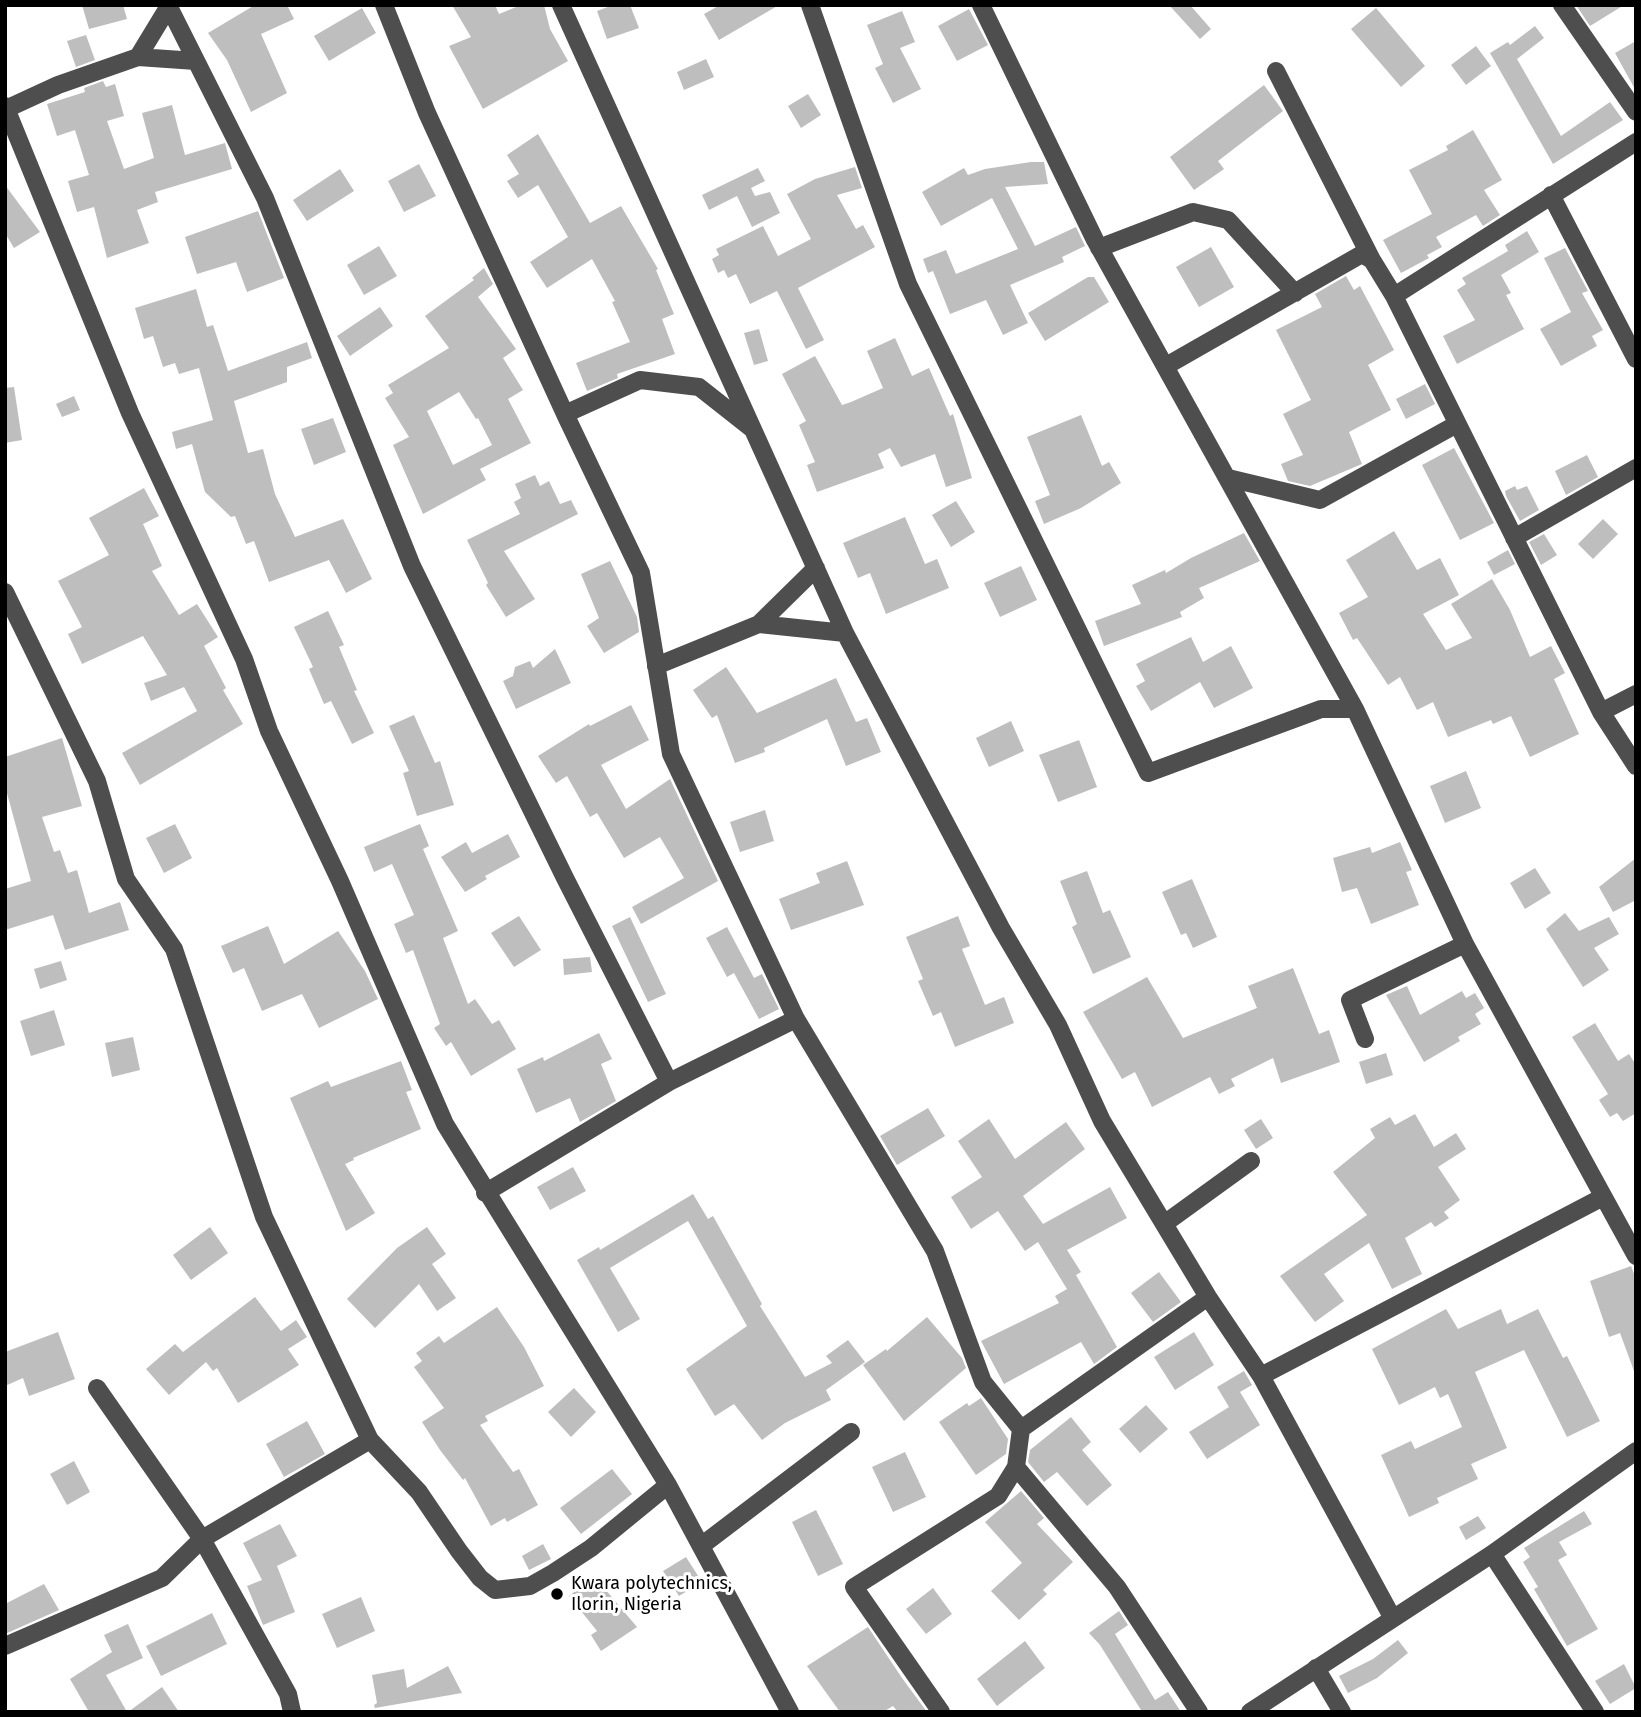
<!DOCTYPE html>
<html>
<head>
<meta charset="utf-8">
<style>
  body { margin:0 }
  #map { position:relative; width:1641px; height:1717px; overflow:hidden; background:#fff; font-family:"Fira Sans",sans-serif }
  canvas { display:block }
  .frame { position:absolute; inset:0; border:7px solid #000; pointer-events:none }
</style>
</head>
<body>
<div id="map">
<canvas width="1641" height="1717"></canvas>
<div class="frame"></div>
</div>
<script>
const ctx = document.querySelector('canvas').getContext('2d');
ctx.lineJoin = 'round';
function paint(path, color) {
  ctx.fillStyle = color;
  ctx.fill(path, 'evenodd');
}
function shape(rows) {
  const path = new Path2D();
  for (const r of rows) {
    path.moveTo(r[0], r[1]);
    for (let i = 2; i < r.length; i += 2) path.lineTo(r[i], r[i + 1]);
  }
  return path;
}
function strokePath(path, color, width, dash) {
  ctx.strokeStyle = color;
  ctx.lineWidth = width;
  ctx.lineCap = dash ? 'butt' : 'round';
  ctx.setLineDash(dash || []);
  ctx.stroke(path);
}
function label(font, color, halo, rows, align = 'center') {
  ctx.font = font + ' "Fira Sans",sans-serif';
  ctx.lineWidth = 6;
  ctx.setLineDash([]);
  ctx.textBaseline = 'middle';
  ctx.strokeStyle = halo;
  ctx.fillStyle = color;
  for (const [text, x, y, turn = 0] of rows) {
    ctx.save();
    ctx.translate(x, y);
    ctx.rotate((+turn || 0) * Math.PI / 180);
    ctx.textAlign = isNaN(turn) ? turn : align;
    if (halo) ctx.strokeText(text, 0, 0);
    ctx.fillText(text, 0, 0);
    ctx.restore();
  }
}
paint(shape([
  [82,5,123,5,127,19,89,29],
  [255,5,287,5,294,19,261,34,287,93,251,112,227,60,208,33],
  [452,5,495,5,499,14,521,5,544,5,550,29,568,61,483,109,449,46,471,37],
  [613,5,630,5,639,28,607,39,597,11],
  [720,5,779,5,719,40,704,14],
  [1169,5,1190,5,1211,29,1200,39],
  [1576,5,1624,5,1590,26],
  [362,8,376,33,329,61,314,36],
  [1376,8,1425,66,1401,87,1351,29],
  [969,9,988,45,957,61,938,26],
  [902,11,915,42,900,48,921,89,893,103,875,68,883,64,867,25],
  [1535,26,1544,38,1517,59,1561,136,1610,102,1623,120,1553,164,1490,53,1508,42,1510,45],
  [86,35,95,60,76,67,67,41],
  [1636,41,1636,91,1615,53],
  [1476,46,1491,66,1466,85,1451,65],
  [706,59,714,77,684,90,677,72],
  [103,81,106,87,115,84,124,116,107,121,124,169,154,158,142,113,172,105,185,155,225,143,232,169,155,192,158,202,137,210,149,243,107,258,94,207,77,212,68,181,89,175,75,130,57,136,47,104,85,92,84,88],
  [1264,85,1283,111,1218,161,1224,169,1194,190,1170,157],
  [808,94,821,115,801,128,788,106],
  [1473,130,1502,180,1484,190,1500,215,1483,226,1476,215,1436,237,1442,247,1427,255,1429,258,1401,273,1383,240,1432,214,1409,170,1448,150,1446,146],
  [538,134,590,223,621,206,658,269,656,270,674,314,662,319,675,354,617,374,618,378,587,391,576,363,630,342,612,302,615,301,592,259,547,288,530,262,568,237,538,185,518,198,507,181,519,174,507,155],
  [1031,162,1044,162,1048,184,1005,187,1035,246,1076,227,1085,246,1062,257,1064,262,1010,285,1028,323,1003,335,986,300,950,314,933,271,928,273,923,259,946,250,956,274,1018,249,992,198,941,226,922,192,964,168,968,175,985,169],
  [419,164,436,196,404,212,388,181],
  [855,167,862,188,837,195,856,229,863,225,875,247,798,288,824,340,806,349,777,291,750,304,736,274,728,278,724,270,718,273,712,259,719,255,716,249,763,226,778,256,811,239,787,194,815,179],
  [758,168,765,181,751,188,755,196,770,192,780,213,752,227,737,196,709,210,702,195],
  [340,169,354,191,307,221,293,200],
  [5,185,40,232,14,248,5,233],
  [258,211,284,278,247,292,236,262,197,274,185,237],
  [1527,231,1539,252,1501,275,1511,293,1506,295,1524,329,1457,364,1443,336,1475,320,1457,290,1466,284,1462,278,1508,251,1505,245],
  [379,246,397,276,364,295,347,265],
  [1211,247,1234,287,1199,307,1176,267],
  [1565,248,1588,291,1582,293,1603,330,1592,336,1597,346,1561,366,1540,329,1571,312,1544,258],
  [484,268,493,284,478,297,516,349,503,358,523,390,508,399,531,443,480,469,486,480,423,514,393,445,409,437,385,398,393,393,388,385,449,348,425,316,474,280,472,278],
  [459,392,476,419,478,418,492,445,453,465,427,411],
  [1346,276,1354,290,1360,286,1394,350,1368,365,1391,410,1349,432,1362,464,1310,486,1288,481,1281,464,1303,455,1283,414,1311,400,1276,330,1322,307,1315,294],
  [1088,277,1094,277,1109,302,1045,341,1028,313],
  [196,289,207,327,213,325,228,371,307,342,312,358,287,367,287,382,234,401,248,453,263,449,275,494,295,537,343,519,372,579,346,593,329,560,269,582,254,541,246,544,235,516,231,517,205,492,192,444,176,449,172,432,213,420,199,368,179,374,175,363,163,367,153,336,144,339,135,308],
  [380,307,393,326,350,356,337,336],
  [759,329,768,361,754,365,744,333],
  [895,338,912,376,929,368,950,416,953,414,972,478,946,487,935,454,901,467,890,448,878,454,884,468,817,492,807,465,815,462,799,425,806,421,782,374,815,356,842,405,851,402,883,388,867,351],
  [1425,384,1435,404,1406,419,1396,399],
  [14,387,22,440,5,443,5,388],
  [74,396,80,410,62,417,56,404],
  [1081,415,1102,466,1109,462,1121,483,1081,508,1044,524,1035,501,1050,495,1027,437],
  [333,418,346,452,314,465,301,429],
  [1454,448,1494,523,1460,540,1422,465],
  [1587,455,1598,477,1566,495,1555,471],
  [535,475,540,486,549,481,560,504,571,500,578,514,504,551,535,599,506,617,486,585,488,583,467,540,520,514,514,502,521,498,515,484],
  [1515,486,1517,490,1527,486,1539,510,1520,521,1506,496,1505,491],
  [144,488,159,516,143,524,162,566,152,571,179,615,197,604,218,637,204,646,226,688,223,690,243,724,140,785,122,753,197,711,184,687,151,701,144,683,167,675,143,636,82,664,68,634,82,627,58,581,109,555,89,518],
  [956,501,975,532,951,547,932,515],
  [905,517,925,564,937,559,949,588,886,614,870,573,858,578,843,543],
  [1603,519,1618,534,1593,559,1578,544],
  [1394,531,1417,570,1440,558,1459,595,1423,614,1446,650,1472,638,1451,604,1492,579,1510,610,1530,657,1551,646,1565,673,1554,679,1579,734,1530,757,1511,716,1493,724,1491,720,1448,737,1433,702,1417,710,1400,677,1388,685,1357,638,1353,640,1339,613,1368,597,1346,560],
  [1244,533,1260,561,1199,588,1204,598,1180,612,1182,617,1104,646,1095,621,1141,604,1132,585,1165,570,1166,573,1191,558],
  [1544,534,1557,555,1541,565,1529,542],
  [1508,550,1515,564,1494,575,1487,562],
  [610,561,637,617,639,632,604,653,587,626,599,618,581,574],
  [1021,566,1037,600,1000,617,984,583],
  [328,611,344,645,339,647,357,690,354,691,374,733,352,744,331,701,324,704,309,669,313,667,294,627],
  [1191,637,1203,662,1231,646,1253,688,1214,708,1200,682,1151,711,1136,686,1145,681,1136,664],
  [555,649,571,683,516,709,503,681,513,676,515,667,530,661,533,668],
  [726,667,757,713,836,678,856,722,867,718,881,752,846,766,827,719,764,748,765,752,735,763,717,715,712,718,693,690],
  [631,705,649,740,601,765,626,809,670,779,718,881,641,924,632,907,684,878,660,837,624,858,597,813,590,817,567,776,556,783,538,756,589,724,590,726],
  [414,715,435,763,440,761,454,805,417,816,403,773,409,771,389,726],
  [1011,721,1024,751,989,767,976,738],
  [62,738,82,806,42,817,54,852,60,850,68,873,77,870,89,913,120,902,129,930,65,950,53,915,5,930,5,889,31,881,5,786,5,757],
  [1079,740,1097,787,1058,802,1039,755],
  [1466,771,1481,808,1445,823,1430,786],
  [765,810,774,841,740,852,730,822],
  [175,824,192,858,164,873,146,838],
  [420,824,429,846,423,849,458,931,443,938,468,1004,475,999,492,1024,499,1020,516,1049,471,1076,451,1042,446,1046,434,1028,440,1024,413,950,406,953,394,924,414,915,392,864,374,872,364,847],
  [508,834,520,857,485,876,487,879,465,892,441,857,466,842,472,853],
  [1400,842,1412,870,1406,872,1419,905,1371,924,1357,888,1342,892,1333,858,1370,847,1372,853],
  [1636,858,1636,900,1613,912,1599,887],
  [847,861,864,905,791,930,779,899,820,883,816,873],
  [1535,868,1551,893,1525,909,1510,883],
  [1087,871,1103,913,1110,910,1131,957,1093,974,1072,927,1077,924,1060,881],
  [1192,879,1217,937,1193,948,1186,933,1181,935,1162,892],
  [1565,913,1579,931,1609,917,1619,934,1594,948,1609,970,1583,987,1546,929],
  [519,916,541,950,514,967,491,933],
  [958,916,970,946,962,949,985,1005,1004,997,1014,1023,955,1047,941,1012,933,1016,918,981,923,979,906,937],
  [630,917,666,994,648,1002,612,926],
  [268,926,284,964,338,931,365,971,378,999,319,1028,302,994,262,1011,244,968,233,973,221,946],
  [727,927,754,978,762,974,779,1009,759,1019,734,973,727,977,706,938],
  [590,957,592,972,564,975,563,959],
  [61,961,67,980,40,989,34,969],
  [1293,968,1319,1034,1329,1030,1340,1062,1281,1083,1273,1058,1231,1079,1235,1086,1219,1094,1210,1077,1152,1107,1135,1072,1122,1079,1083,1012,1147,977,1183,1038,1257,1008,1248,986],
  [1407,986,1420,1015,1462,991,1466,998,1475,993,1484,1008,1475,1014,1481,1024,1458,1037,1460,1041,1424,1062,1386,995],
  [54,1010,65,1045,31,1056,20,1021],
  [1595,1023,1618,1061,1629,1054,1636,1065,1636,1113,1623,1121,1617,1113,1610,1117,1599,1100,1608,1094,1572,1037],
  [599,1033,612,1059,601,1064,616,1101,580,1122,570,1098,536,1113,517,1069,543,1057,544,1061],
  [133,1037,140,1070,112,1077,105,1043],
  [1386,1053,1393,1075,1366,1084,1359,1062],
  [401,1061,412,1090,406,1092,421,1129,353,1158,354,1160,345,1164,375,1213,346,1231,290,1098,328,1081,331,1087],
  [928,1108,945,1136,897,1165,880,1136],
  [1415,1114,1434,1147,1456,1133,1466,1149,1438,1167,1460,1200,1444,1212,1449,1218,1435,1227,1431,1222,1405,1238,1422,1274,1392,1289,1369,1243,1324,1274,1344,1301,1315,1322,1280,1276,1367,1215,1333,1172,1375,1138,1370,1129,1390,1117,1395,1125],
  [989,1119,1015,1159,1066,1122,1085,1149,1023,1196,1043,1224,1110,1187,1127,1218,1067,1250,1081,1272,1076,1275,1117,1347,1094,1364,1081,1342,1004,1384,981,1341,1059,1303,1055,1296,1067,1289,1038,1242,1025,1251,998,1211,971,1229,951,1197,982,1177,958,1141],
  [1261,1119,1273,1138,1256,1149,1244,1130],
  [573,1167,586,1191,550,1210,537,1187],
  [693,1194,708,1219,713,1216,762,1304,760,1306,805,1377,832,1363,826,1356,848,1340,865,1362,826,1390,831,1400,785,1423,762,1440,734,1404,715,1416,686,1369,747,1326,688,1221,610,1268,640,1319,618,1332,577,1260,599,1247,600,1250],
  [210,1227,228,1253,191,1280,173,1255],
  [427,1227,446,1254,432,1264,456,1298,437,1311,419,1284,375,1328,347,1299,397,1248],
  [1631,1266,1636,1279,1634,1371,1620,1333,1609,1337,1590,1281],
  [1159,1272,1181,1302,1153,1322,1131,1293],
  [255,1297,281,1331,296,1320,307,1337,288,1349,299,1365,238,1403,217,1368,213,1371,206,1362,169,1395,146,1369,175,1344,183,1352],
  [497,1307,524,1347,544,1386,485,1416,488,1421,480,1425,513,1472,519,1469,538,1505,507,1522,505,1518,491,1526,465,1478,463,1480,440,1450,422,1422,444,1408,414,1367,422,1361,416,1353,439,1336,444,1343],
  [1446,1309,1458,1329,1501,1309,1507,1324,1538,1309,1563,1358,1567,1356,1600,1421,1567,1437,1524,1350,1475,1372,1507,1448,1471,1464,1478,1479,1437,1498,1439,1503,1409,1517,1381,1455,1411,1441,1415,1449,1462,1427,1448,1394,1440,1398,1435,1387,1399,1405,1372,1349],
  [927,1317,962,1358,966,1368,904,1421,863,1365,886,1349,887,1351],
  [58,1332,75,1379,29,1396,23,1378,5,1386,5,1352],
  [1194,1332,1214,1365,1175,1390,1154,1357],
  [1244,1371,1252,1385,1240,1392,1260,1425,1207,1459,1189,1432,1229,1407,1217,1387],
  [574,1388,596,1412,571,1437,548,1412],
  [981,1398,1008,1439,1006,1454,976,1475,939,1422,967,1403,969,1406],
  [1146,1405,1168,1429,1140,1453,1119,1429],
  [1071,1417,1091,1442,1082,1450,1112,1485,1087,1506,1057,1472,1044,1482,1028,1462,1030,1450],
  [307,1421,325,1454,284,1477,266,1444],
  [905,1452,926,1497,893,1512,872,1467],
  [74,1461,90,1492,67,1505,50,1474],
  [612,1469,632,1494,581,1534,560,1508],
  [1021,1491,1044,1518,1037,1524,1073,1562,1043,1590,1047,1594,1019,1620,991,1591,1022,1563,985,1522],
  [816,1510,843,1564,818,1576,792,1522],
  [1584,1511,1592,1524,1559,1542,1567,1555,1558,1560,1598,1629,1567,1646,1534,1589,1538,1587,1523,1562,1530,1557,1524,1548],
  [1478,1516,1486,1528,1466,1540,1459,1527],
  [280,1524,297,1556,277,1566,295,1612,263,1625,247,1586,262,1580,243,1543],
  [543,1544,551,1559,529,1570,522,1556],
  [686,1557,702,1582,679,1596,663,1571],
  [594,1576,637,1627,601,1651,591,1635,597,1631,569,1596],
  [44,1584,59,1610,5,1634,5,1604],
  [933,1588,952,1614,926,1634,906,1609],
  [361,1597,375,1631,337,1648,322,1614],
  [1119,1611,1128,1625,1115,1634,1155,1700,1168,1692,1181,1712,1137,1712,1141,1710,1100,1645,1089,1633],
  [212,1613,227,1644,161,1676,146,1646],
  [128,1624,143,1658,106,1675,127,1712,89,1712,70,1679,112,1652,104,1635],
  [868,1627,902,1678,927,1712,898,1712,893,1706,883,1712,840,1712,807,1666],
  [1398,1640,1408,1653,1377,1678,1348,1693,1339,1676,1373,1659],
  [1025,1641,1045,1668,997,1706,977,1679],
  [1624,1664,1636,1688,1610,1704,1595,1681],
  [448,1666,462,1693,375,1708,374,1705,377,1703,372,1675,404,1669,407,1688],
  [162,1687,179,1712,128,1712]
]), '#bebebe');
strokePath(shape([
  [168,5,265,198,412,566,565,878,669,1082,485,1193],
  [384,5,427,113,565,414,640,380,699,387,751,428],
  [561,5,845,633,1001,928,1058,1025,1102,1121,1208,1297,1261,1376,1392,1617],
  [810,5,908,284,1148,773,1321,709,1355,709],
  [981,5,1095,240,1355,709,1465,944,1636,1256],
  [1562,5,1636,112],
  [138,57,196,61],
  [1276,71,1372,260],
  [5,106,130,413,244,659,269,731,340,881,445,1124,668,1485,790,1712],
  [6,109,58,85,138,57,169,6],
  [1551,195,1636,359],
  [1099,248,1193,212,1228,220,1295,293],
  [1394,296,1636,142],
  [1166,366,1362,254,1372,260,1394,296,1601,712,1636,766],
  [565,414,641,573,671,754,796,1019,935,1251,983,1382,1021,1429,1016,1467,998,1496,854,1587,941,1712],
  [1228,478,1320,500,1457,424],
  [1514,538,1636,468],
  [5,592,97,781,126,879,174,949,264,1217,370,1440,419,1492,459,1551,480,1578,495,1590,530,1586,553,1573,591,1548,668,1485],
  [759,624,816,568],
  [656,666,759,624,845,633],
  [1601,712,1636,694],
  [1365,1039,1350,1000,1465,944],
  [669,1082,796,1019],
  [1164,1224,1251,1161],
  [1261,1376,1603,1197],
  [97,1388,202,1539,288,1694,292,1712],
  [1021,1429,1208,1297],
  [1016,1467,1117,1587,1199,1712],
  [701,1546,851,1432],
  [1492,1554,1595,1712],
  [5,1646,162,1578,202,1539,370,1440],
  [1316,1668,1342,1712],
  [1250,1712,1492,1554,1636,1451]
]), '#4e4e4e', 18);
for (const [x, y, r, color] of [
  [557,1594,7,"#000"]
]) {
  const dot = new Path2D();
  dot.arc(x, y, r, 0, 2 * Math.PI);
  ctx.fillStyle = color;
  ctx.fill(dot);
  strokePath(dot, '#fff', 2.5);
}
label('18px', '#000', '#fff', [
  ["Kwara polytechnics,",571,1584],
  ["Ilorin, Nigeria",571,1605]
], 'left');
</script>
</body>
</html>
